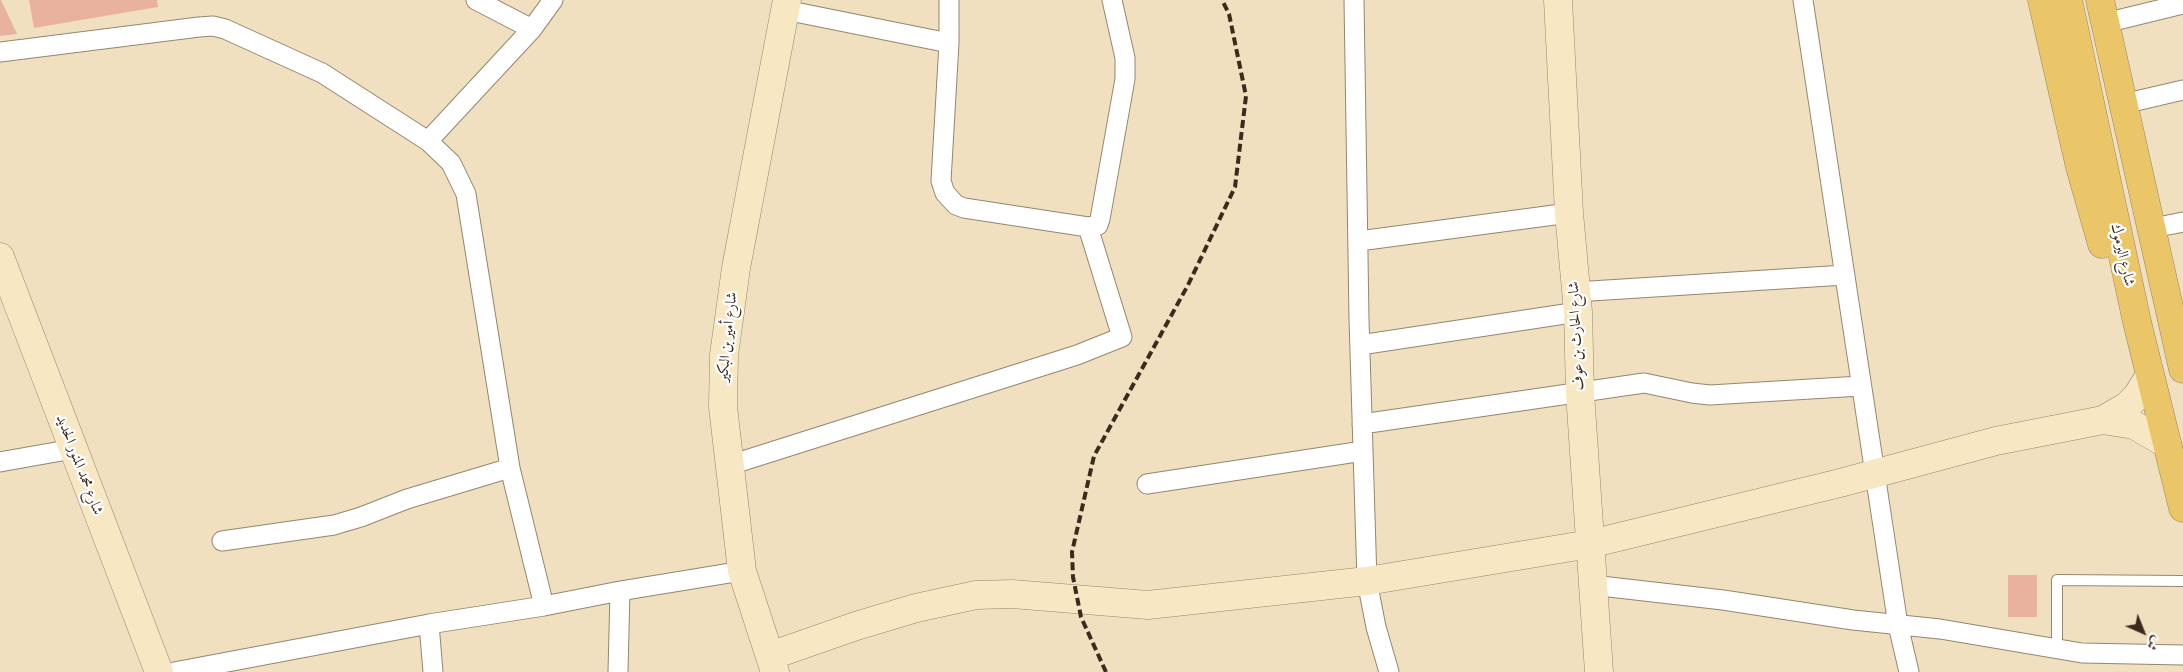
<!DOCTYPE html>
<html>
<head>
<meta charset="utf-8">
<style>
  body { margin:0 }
  #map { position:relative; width:2183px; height:672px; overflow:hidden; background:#f1e0c0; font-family:Alegreya,Amiri,serif }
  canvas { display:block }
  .north { position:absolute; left:2118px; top:607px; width:50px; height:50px; -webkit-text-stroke:4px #fff; paint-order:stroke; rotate:136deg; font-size:14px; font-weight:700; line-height:20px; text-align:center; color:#3b2a1e }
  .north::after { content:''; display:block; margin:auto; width:18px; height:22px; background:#3b2a1e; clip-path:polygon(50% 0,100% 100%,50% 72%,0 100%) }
</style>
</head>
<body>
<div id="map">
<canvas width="2183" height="672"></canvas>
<div class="north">ش</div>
</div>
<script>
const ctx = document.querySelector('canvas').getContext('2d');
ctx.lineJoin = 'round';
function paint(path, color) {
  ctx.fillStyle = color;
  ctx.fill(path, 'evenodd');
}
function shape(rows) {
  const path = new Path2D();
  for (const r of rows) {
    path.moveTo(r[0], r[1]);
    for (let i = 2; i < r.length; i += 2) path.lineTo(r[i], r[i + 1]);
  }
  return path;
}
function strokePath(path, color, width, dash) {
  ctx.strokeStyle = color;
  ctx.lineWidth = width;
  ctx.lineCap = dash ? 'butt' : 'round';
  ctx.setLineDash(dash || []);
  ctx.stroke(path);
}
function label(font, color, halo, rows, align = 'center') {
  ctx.font = font + ' Alegreya,Amiri,serif';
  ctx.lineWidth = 4.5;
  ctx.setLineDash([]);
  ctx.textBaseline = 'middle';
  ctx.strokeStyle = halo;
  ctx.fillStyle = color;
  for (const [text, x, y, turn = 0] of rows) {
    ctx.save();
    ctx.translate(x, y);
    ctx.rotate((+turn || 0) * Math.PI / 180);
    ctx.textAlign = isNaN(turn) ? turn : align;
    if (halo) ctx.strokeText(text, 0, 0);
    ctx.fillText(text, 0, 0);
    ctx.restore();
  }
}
paint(shape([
  [0,0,1,0,17,34,0,36],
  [29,0,157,0,158,7,34,28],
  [2008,575,2037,575,2037,617,2008,617]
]), '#e9b29f');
const lane = shape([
  [2057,650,2057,580,2183,581]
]);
const street = shape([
  [949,0,949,43,941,181,945,193,956,205,964,208,1088,227,1098,225,1100,219,1125,79,1125,58,1112,0],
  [1354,0,1359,319,1367,581,1376,627,1389,672],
  [1803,0,1898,625,1909,672],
  [785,10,949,43],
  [2105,23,2183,4],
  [532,29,553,0],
  [0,52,199,27,213,26,225,29,322,73,428,141,451,163,466,194,510,468,544,606],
  [2123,104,2183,90],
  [428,141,532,29,476,0],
  [2153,228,2183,222],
  [1359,241,1569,213],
  [1575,292,1845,275],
  [1360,345,1578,312],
  [1362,424,1644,383,1692,393,1710,395,1861,386],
  [0,462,73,449],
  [730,465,1077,355,1122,337,1088,227],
  [1147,484,1363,451],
  [222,541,334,525,361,517,407,499,510,468],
  [1592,585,1723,600,1853,620,1940,629,2082,653,2183,655],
  [429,624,433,672],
  [174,672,429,624,544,606,620,591,742,571],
  [618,672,620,591]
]);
const secondary = shape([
  [1558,0,1569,213,1578,312,1580,393,1599,672],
  [0,257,159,672],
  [2103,420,2134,425,2167,444],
  [770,656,856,626,916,608,976,595,1012,594,1148,605,1367,581,1590,544,1840,483,1996,441,2103,420,2127,406,2137,396,2150,375],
  [775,672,742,571,723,407,724,355,736,268,787,0]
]);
const highway = shape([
  [2042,0,2080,167,2102,244],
  [2068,0,2137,322,2183,508],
  [2100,0,2183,369]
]);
strokePath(lane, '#96856f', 12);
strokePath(street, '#96856f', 21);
strokePath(secondary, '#96856f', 29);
strokePath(highway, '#96856f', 29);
strokePath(lane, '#fff', 10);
strokePath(street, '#fff', 19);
strokePath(secondary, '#f7e8c3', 28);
strokePath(highway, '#eac669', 28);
strokePath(shape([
  [1106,672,1081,617,1073,577,1072,552,1094,456,1188,285,1235,187,1246,96,1229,14,1222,0]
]), '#3b2a1e', 4, [8, 4]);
label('15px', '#3b2a1e', '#fff', [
  ["شارع اليرموك",2122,255,77],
  ["شارع الحارث بن عوف",1577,336,-93],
  ["شارع أمير بن البكير",728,337,-84],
  ["شارع محمد المنور الحديد",79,465,69]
]);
</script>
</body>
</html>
